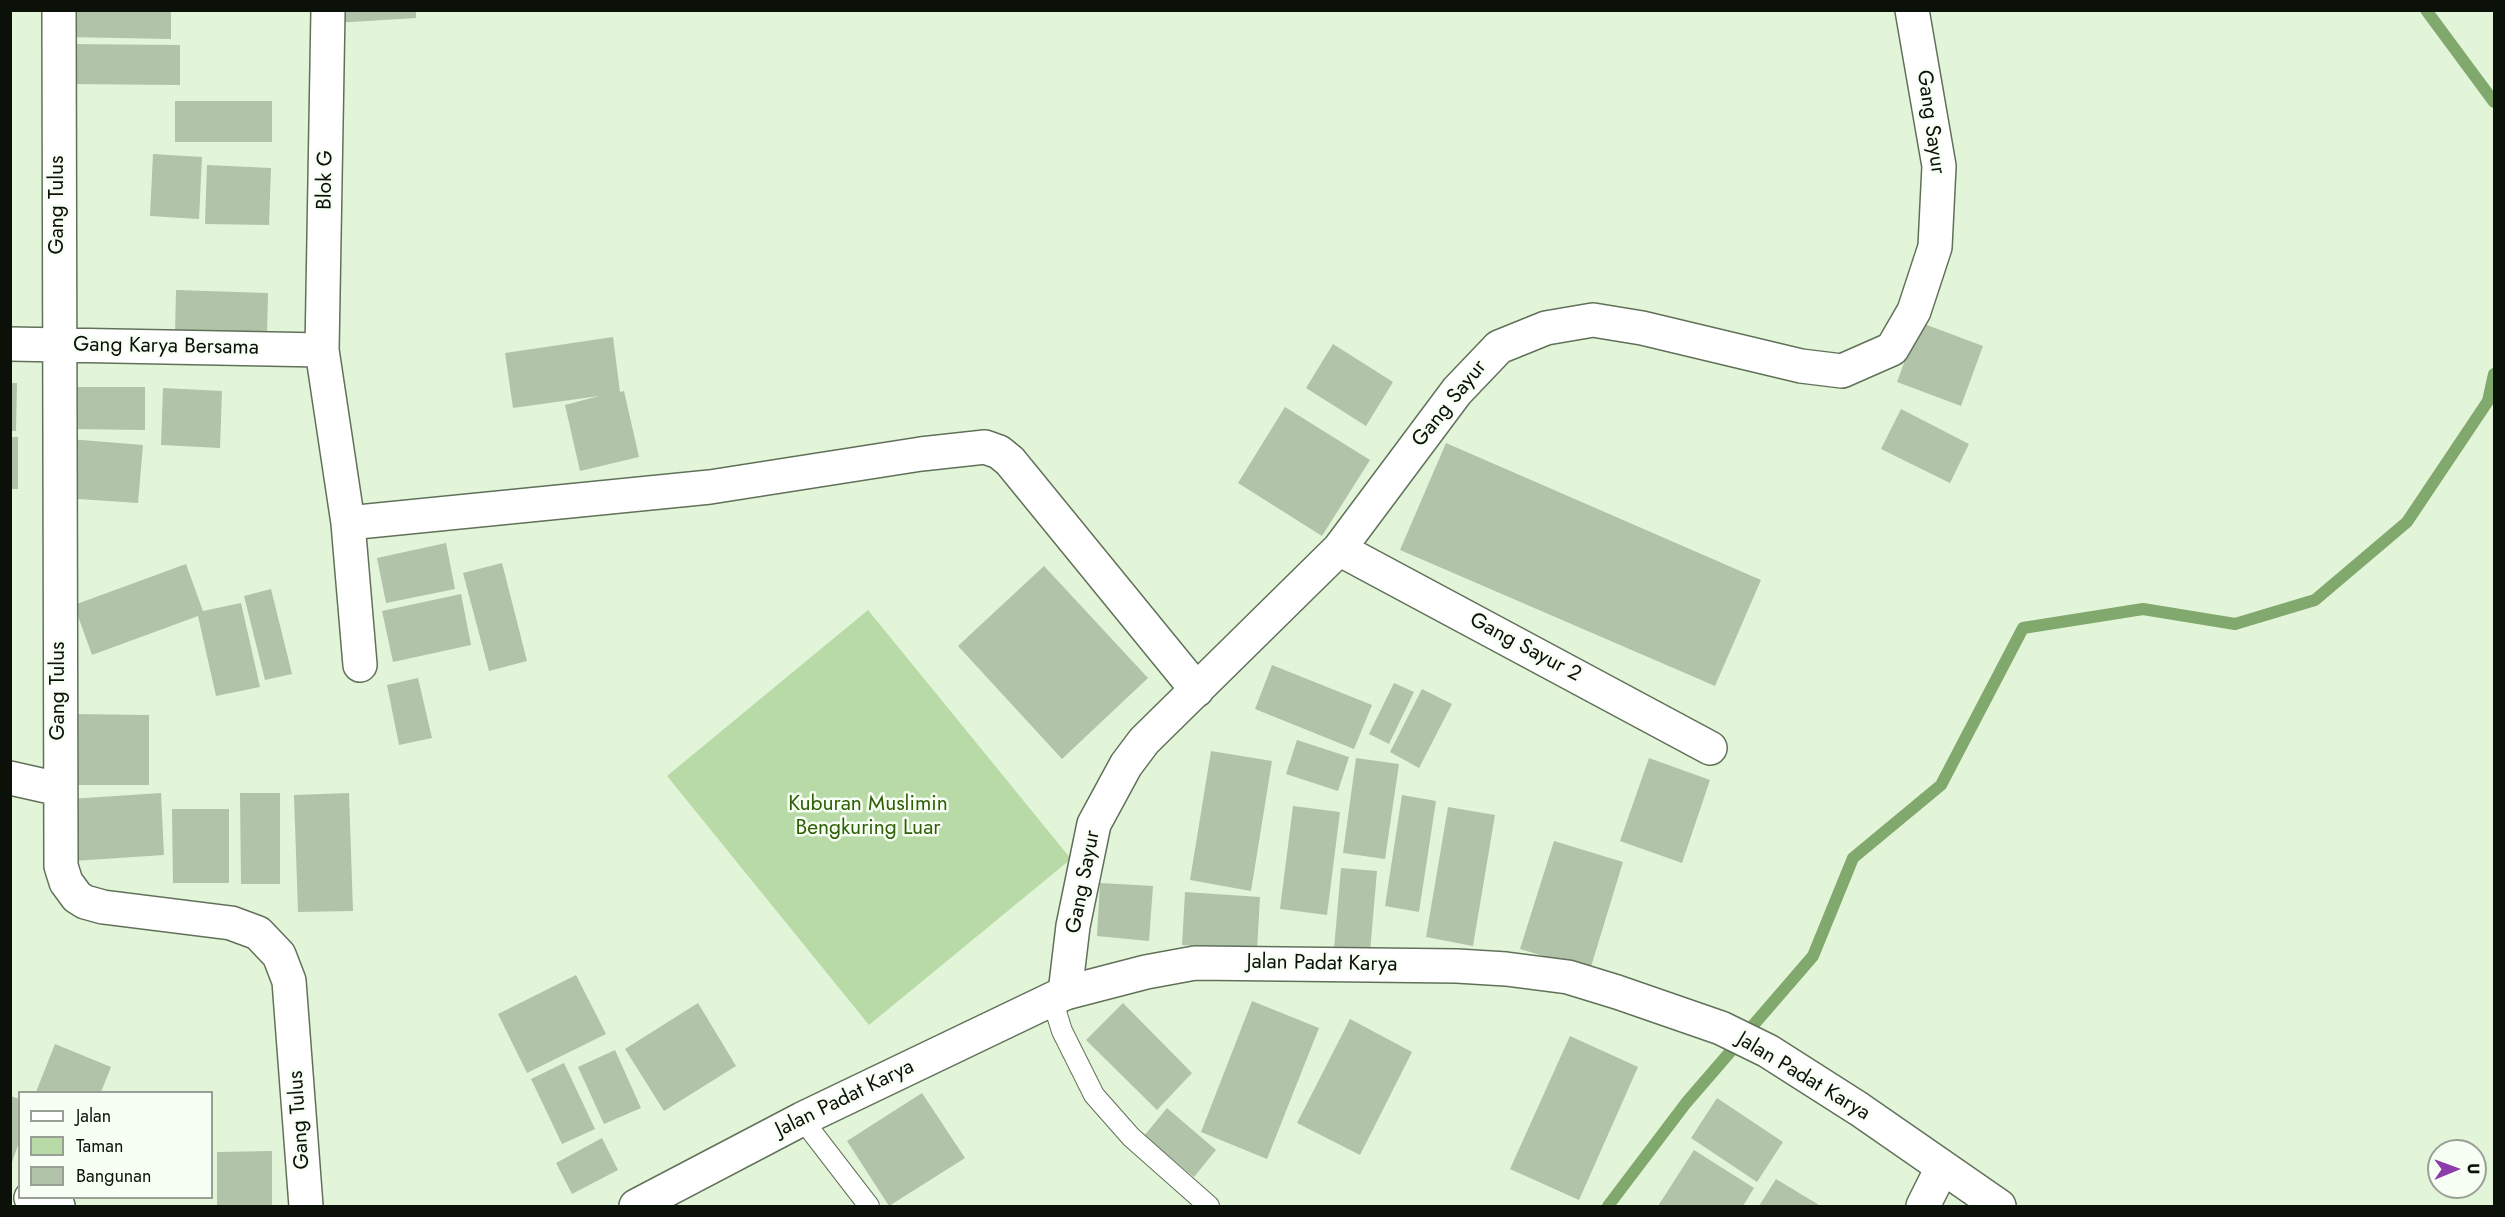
<!DOCTYPE html>
<html>
<head>
<meta charset="utf-8">
<style>
  body { margin:0 }
  #map { position:relative; width:2505px; height:1217px; overflow:hidden; background:#e2f5d9; font-family:Jost,sans-serif }
  canvas { display:block }
  .frame { position:absolute; inset:0; border:12px solid #0b1108; pointer-events:none }
  .legend { position:absolute; left:18px; top:1091px; width:195px; height:108px; box-sizing:border-box; background:#f7fef3; border:2px solid #999f95; margin:0; padding:8px 10px; list-style:none; font-size:18px; color:#0b1108 }
  .legend li { display:flex; align-items:center; gap:12px; height:30px }
  .legend b { width:30px; border:2px solid #999f95 }
  .north { position:absolute; left:2427px; top:1139px; width:60px; height:60px; box-sizing:border-box; background:#f7fef3; border:2px solid #999f95; border-radius:50%; rotate:89deg; font-size:16px; font-weight:700; line-height:24px; text-align:center; color:#0b1108 }
  .north::after { content:''; display:block; margin:auto; width:21px; height:27px; background:#8d3cab; clip-path:polygon(50% 0,100% 100%,50% 72%,0 100%) }
</style>
</head>
<body>
<div id="map">
<canvas width="2505" height="1217"></canvas>
<div class="frame"></div>
<ul class="legend">
<li><b style="height:8px;background:#fff"></b>Jalan</li>
<li><b style="height:16px;background:#b8daa7"></b>Taman</li>
<li><b style="height:16px;background:#b1c3a8"></b>Bangunan</li>
</ul>
<div class="north">U</div>
</div>
<script>
const ctx = document.querySelector('canvas').getContext('2d');
ctx.lineJoin = 'round';
function paint(path, color) {
  ctx.fillStyle = color;
  ctx.fill(path, 'evenodd');
}
function shape(rows) {
  const path = new Path2D();
  for (const r of rows) {
    path.moveTo(r[0], r[1]);
    for (let i = 2; i < r.length; i += 2) path.lineTo(r[i], r[i + 1]);
  }
  return path;
}
function strokePath(path, color, width, dash) {
  ctx.strokeStyle = color;
  ctx.lineWidth = width;
  ctx.lineCap = dash ? 'butt' : 'round';
  ctx.setLineDash(dash || []);
  ctx.stroke(path);
}
function label(font, color, halo, rows, align = 'center') {
  ctx.font = font + ' Jost,sans-serif';
  ctx.lineWidth = 5;
  ctx.setLineDash([]);
  ctx.textBaseline = 'middle';
  ctx.strokeStyle = halo;
  ctx.fillStyle = color;
  for (const [text, x, y, turn = 0] of rows) {
    ctx.save();
    ctx.translate(x, y);
    ctx.rotate((+turn || 0) * Math.PI / 180);
    ctx.textAlign = isNaN(turn) ? turn : align;
    if (halo) ctx.strokeText(text, 0, 0);
    ctx.fillText(text, 0, 0);
    ctx.restore();
  }
}
paint(shape([
  [868,610,1071,859,869,1025,667,776]
]), '#b8daa7');
strokePath(shape([
  [2426,10,2494,102],
  [1608,1206,1686,1103,1813,956,1853,858,1941,785,2023,628,2143,609,2235,624,2315,600,2407,522,2488,401,2494,374]
]), '#81a86d', 12);
paint(shape([
  [65,10,171,10,171,39,65,37],
  [335,10,416,10,416,18,335,23],
  [67,44,180,45,180,85,67,84],
  [175,101,272,101,272,142,175,142],
  [153,154,202,157,199,219,150,216],
  [207,165,271,168,269,225,205,224],
  [176,290,268,293,267,335,175,333],
  [1919,322,1983,346,1961,406,1897,382],
  [613,337,620,392,624,391,639,457,580,471,565,405,599,396,513,408,505,353],
  [1333,344,1393,382,1366,426,1306,388],
  [10,383,17,383,16,431,10,431],
  [70,387,145,387,145,430,70,429],
  [163,388,222,391,220,448,161,445],
  [1285,407,1370,460,1322,536,1238,483],
  [1901,409,1969,444,1950,483,1881,449],
  [10,437,18,437,18,489,10,489],
  [69,439,143,445,138,503,64,498],
  [1446,443,1761,580,1715,686,1400,550],
  [446,543,455,589,386,603,377,558],
  [502,563,527,661,489,671,463,573],
  [186,564,203,611,241,603,260,687,216,696,198,616,92,655,74,605],
  [1044,566,1148,678,1062,759,958,646],
  [271,589,292,674,265,680,244,596],
  [461,594,471,645,393,662,382,611],
  [1272,665,1372,705,1354,749,1255,709],
  [418,678,432,738,399,745,387,685],
  [1394,683,1414,692,1389,744,1369,734],
  [1422,689,1452,704,1419,768,1390,752],
  [73,714,149,715,149,785,73,785],
  [1297,740,1349,757,1338,791,1286,774],
  [1211,751,1272,761,1251,891,1190,880],
  [1356,758,1399,764,1385,859,1343,853],
  [1649,758,1710,780,1682,863,1620,841],
  [161,793,164,855,73,861,70,799],
  [240,793,280,793,280,884,241,884],
  [349,793,353,911,298,912,294,795],
  [1402,795,1436,801,1419,912,1385,906],
  [1293,806,1340,812,1327,915,1280,909],
  [1448,807,1495,815,1473,946,1426,937],
  [172,809,229,809,229,883,173,883],
  [1554,841,1623,862,1590,970,1520,949],
  [1341,868,1377,871,1370,952,1334,949],
  [1100,883,1153,886,1149,941,1097,936],
  [1185,892,1260,897,1257,950,1182,945],
  [576,975,606,1034,527,1073,498,1014],
  [1252,1001,1319,1028,1267,1159,1201,1132],
  [698,1003,736,1066,664,1111,625,1049],
  [1123,1003,1192,1073,1157,1110,1086,1040],
  [1350,1019,1412,1052,1360,1155,1297,1123],
  [1570,1036,1638,1067,1579,1200,1510,1169],
  [55,1044,111,1067,101,1092,36,1092],
  [615,1050,641,1108,604,1124,578,1067],
  [564,1063,595,1129,562,1144,531,1079],
  [922,1093,965,1158,889,1206,847,1141],
  [10,1096,20,1099,20,1140,11,1165],
  [1717,1098,1783,1142,1757,1182,1691,1138],
  [1167,1108,1216,1150,1194,1177,1144,1136],
  [602,1138,618,1170,572,1194,556,1163],
  [1694,1150,1754,1188,1743,1206,1658,1206],
  [272,1151,272,1206,217,1206,217,1152],
  [1776,1179,1819,1205,1818,1206,1759,1206]
]), '#b1c3a8');
const service = shape([
  [1052,999,1062,1031,1094,1095,1131,1137,1209,1206],
  [802,1119,869,1206]
]);
const minor = shape([
  [59,10,61,866,66,882,77,897,85,902,103,907,231,923,258,933,279,955,289,981,306,1206],
  [328,10,322,350,348,523,710,487,921,454,985,447,999,452,1010,461,1197,690],
  [10,344,322,350],
  [348,523,360,665],
  [1339,549,1710,748],
  [10,778,59,789],
  [1065,993,1073,926,1094,824,1126,765,1144,741,1339,549,1457,391,1499,347,1546,328,1593,320,1642,328,1801,366,1842,371,1892,349,1914,311,1935,247,1939,166,1912,10],
  [1923,1206,1942,1168]
]);
const secondary = shape([
  [31,1198,58,1206],
  [636,1206,802,1119,1065,993,1146,972,1195,963,1457,966,1506,969,1568,977,1617,992,1721,1028,1768,1051,1859,1109,1999,1206]
]);
strokePath(service, '#617159', 22);
strokePath(minor, '#617159', 36);
strokePath(secondary, '#617159', 36);
strokePath(service, '#fff', 20);
strokePath(minor, '#fff', 33);
strokePath(secondary, '#fff', 33);
label('21px', '#0b1108', '#f7fef3', [
  ["Gang Sayur",1930,122,82],
  ["Blok G",326,180,-89],
  ["Gang Tulus",58,205,-90],
  ["Gang Karya Bersama",166,347,1],
  ["Gang Sayur",1450,404,-51],
  ["Gang Sayur 2",1525,648,28],
  ["Gang Tulus",59,691,-90],
  ["Gang Sayur",1084,882,-79],
  ["Jalan Padat Karya",1322,964,1],
  ["Jalan Padat Karya",1803,1077,31],
  ["Jalan Padat Karya",845,1099,-26],
  ["Gang Tulus",300,1120,-94]
]);
label('21px', '#2e5e05', '#f7fef3', [
  ["Kuburan Muslimin",868,805],
  ["Bengkuring Luar",868,829]
]);
</script>
</body>
</html>
